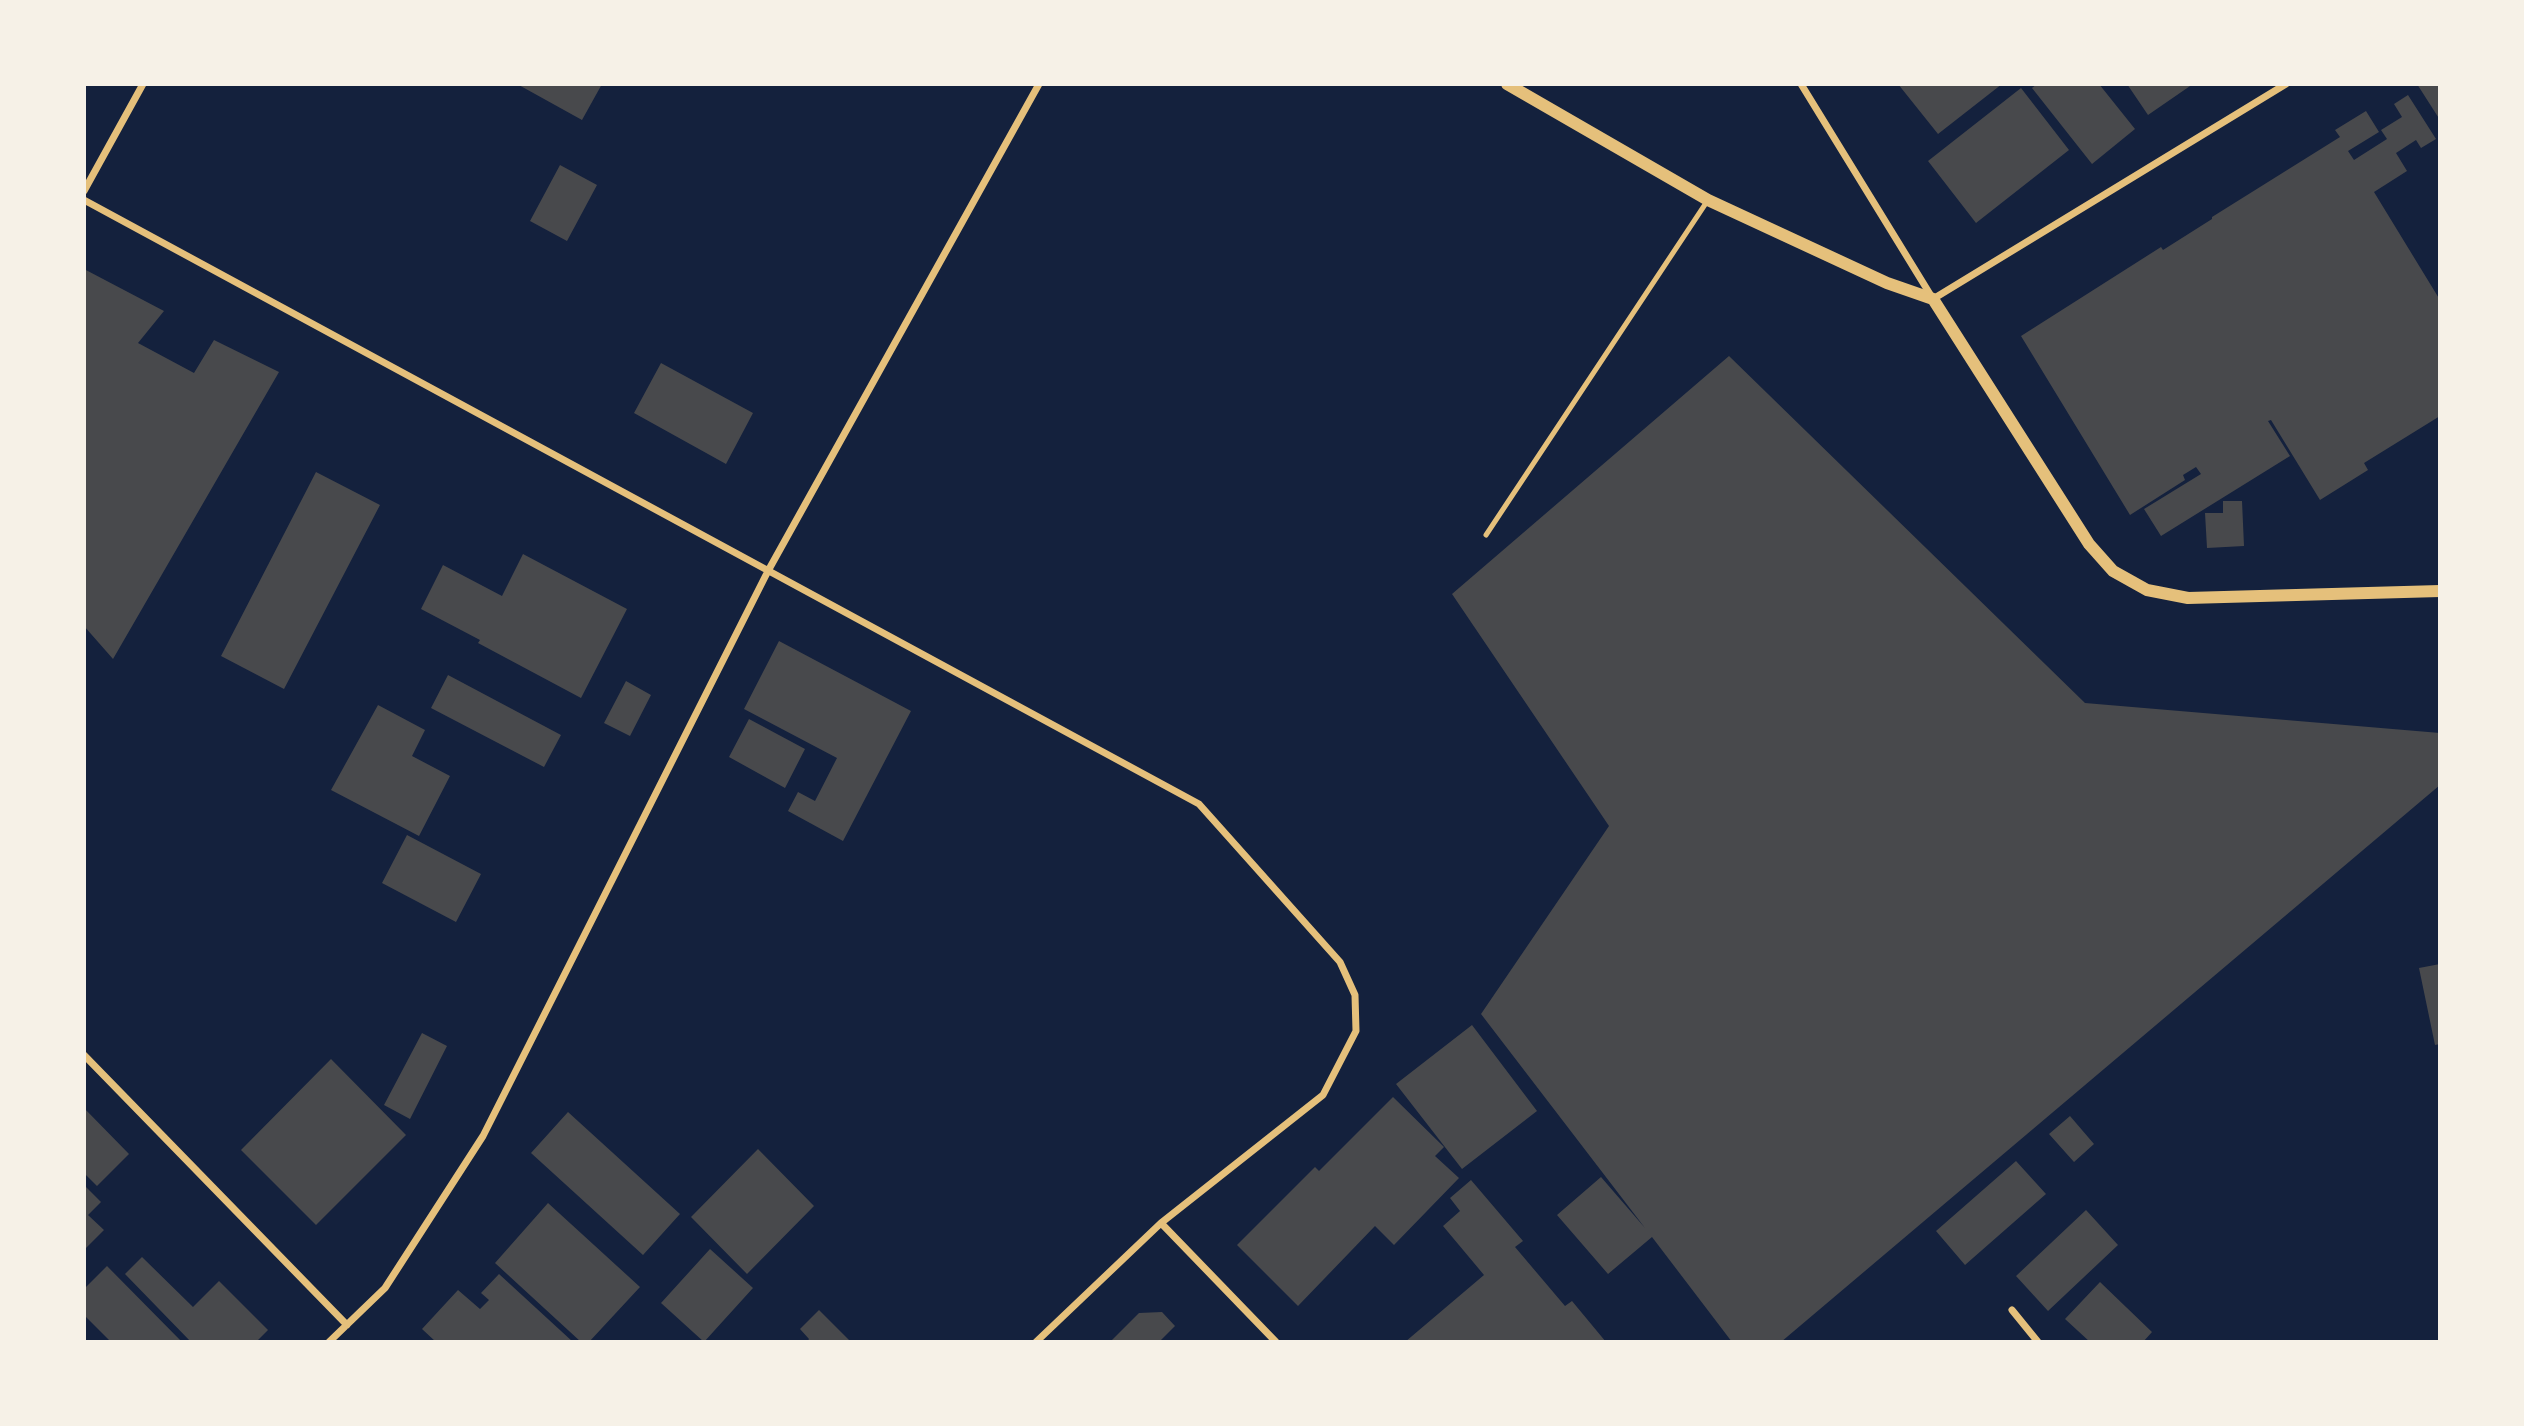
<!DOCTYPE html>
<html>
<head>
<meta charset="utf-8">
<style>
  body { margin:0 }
  #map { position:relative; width:2524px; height:1426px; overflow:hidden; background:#14213d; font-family:"IBM Plex Sans",sans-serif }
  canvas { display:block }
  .frame { position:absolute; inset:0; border:86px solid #f6f1e7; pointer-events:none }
</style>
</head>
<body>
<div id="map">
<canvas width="2524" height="1426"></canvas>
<div class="frame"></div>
</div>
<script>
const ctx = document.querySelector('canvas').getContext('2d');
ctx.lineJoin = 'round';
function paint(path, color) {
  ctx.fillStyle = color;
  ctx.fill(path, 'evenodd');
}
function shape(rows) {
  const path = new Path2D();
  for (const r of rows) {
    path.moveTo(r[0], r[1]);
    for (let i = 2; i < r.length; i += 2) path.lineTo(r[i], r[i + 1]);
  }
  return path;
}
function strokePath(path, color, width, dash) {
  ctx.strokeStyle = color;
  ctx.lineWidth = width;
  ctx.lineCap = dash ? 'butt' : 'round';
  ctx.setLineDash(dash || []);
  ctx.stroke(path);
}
paint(shape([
  [517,84,602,84,582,120],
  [1898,84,2002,84,1938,134],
  [2037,84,2099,84,2135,129,2092,164,2032,88],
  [2127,84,2193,84,2148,115],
  [2417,84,2440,84,2440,120],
  [2021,88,2069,150,1976,223,1928,161],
  [2408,95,2436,139,2421,148,2416,140,2396,153,2407,171,2374,192,2440,300,2440,416,2364,463,2368,470,2320,500,2271,420,2268,421,2290,456,2161,536,2144,509,2201,474,2196,467,2183,475,2185,480,2130,515,2021,336,2161,247,2163,250,2212,219,2212,217,2340,137,2335,130,2366,111,2379,132,2348,151,2354,160,2387,139,2381,130,2402,117,2394,104],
  [560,165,597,185,567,241,530,221],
  [84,269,164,311,138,343,194,373,214,340,279,372,113,659,84,626],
  [1729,356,2085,703,2440,733,2440,785,1781,1342,1732,1342,1652,1237,1608,1274,1557,1215,1601,1177,1645,1228,1481,1014,1609,826,1452,594],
  [661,363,753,413,726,464,634,413],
  [316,472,380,505,284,689,221,656],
  [2223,501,2242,501,2244,546,2207,548,2205,513,2223,513],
  [523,554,627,609,581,698,478,643,480,640,421,609,443,565,502,596],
  [779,641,911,711,843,841,788,811,798,792,815,801,837,758,744,709],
  [448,675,561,735,544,767,431,708],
  [626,681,651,695,630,736,604,723],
  [378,705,425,730,412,756,450,776,419,836,331,790],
  [749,719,805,749,785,788,729,757],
  [407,835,481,874,456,922,382,883],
  [2440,964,2440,1044,2435,1045,2419,968],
  [1472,1025,1537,1111,1462,1169,1396,1084],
  [422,1033,447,1046,410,1119,384,1105],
  [331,1059,406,1135,316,1225,241,1150],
  [1393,1097,1444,1147,1435,1156,1459,1178,1394,1245,1375,1226,1298,1306,1237,1245,1315,1167,1319,1171],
  [84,1108,129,1154,97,1186,84,1173],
  [568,1112,680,1214,643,1255,531,1153],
  [2070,1116,2094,1144,2074,1162,2049,1134],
  [758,1149,814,1206,747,1274,691,1217],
  [2016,1161,2046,1194,1965,1265,1936,1231],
  [1471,1180,1523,1241,1515,1247,1565,1306,1572,1301,1606,1342,1405,1342,1484,1275,1443,1226,1460,1211,1450,1198],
  [84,1185,101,1202,88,1215,104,1230,84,1250],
  [548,1203,640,1287,589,1342,581,1342,495,1263],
  [2086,1210,2118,1245,2048,1311,2016,1276],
  [710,1249,753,1288,704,1342,661,1303],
  [142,1257,193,1307,219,1281,268,1330,256,1342,191,1342,125,1274],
  [107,1266,182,1342,111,1342,84,1315,84,1289],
  [499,1274,573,1342,436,1342,422,1329,458,1290,480,1309,489,1300,481,1293],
  [2100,1282,2152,1332,2143,1342,2090,1342,2065,1319],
  [819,1310,851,1342,807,1342,809,1339,800,1329],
  [1162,1312,1175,1326,1159,1342,1110,1342,1139,1313]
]), '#48494c');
strokePath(shape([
  [1486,535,1708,200]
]), '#e5c07b', 5);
strokePath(shape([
  [1801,84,1933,299,2286,84],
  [84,191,143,84],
  [84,200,1199,804,1340,962,1355,995,1356,1031,1323,1095,1161,1223,1036,1342],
  [84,1055,347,1325],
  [1161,1223,1276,1342],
  [2012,1310,2038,1342],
  [329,1342,385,1288,483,1136,768,571,1039,84]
]), '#e5c07b', 7);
strokePath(shape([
  [1507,84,1708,200,1887,283,1933,299,2089,544,2113,571,2147,590,2188,598,2440,591]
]), '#e5c07b', 12);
</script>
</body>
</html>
